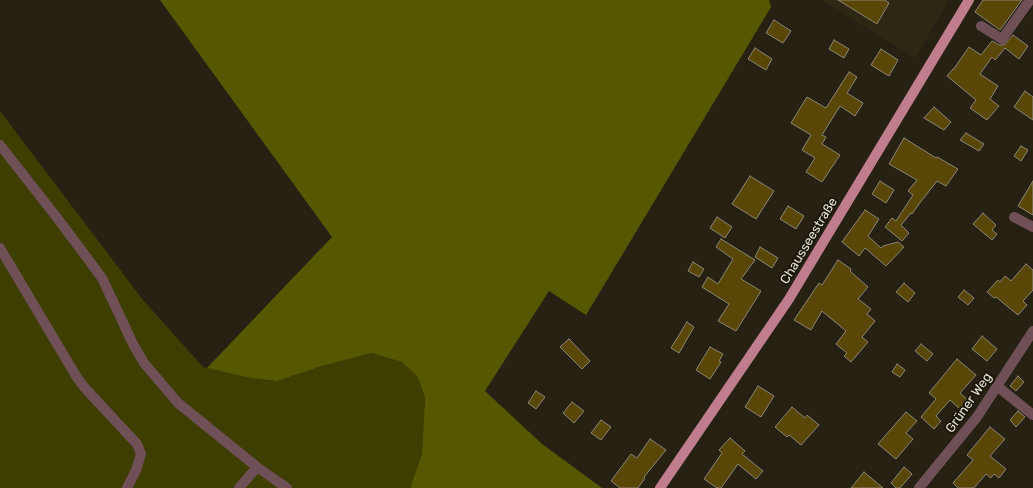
<!DOCTYPE html>
<html>
<head>
<meta charset="utf-8">
<style>
  body { margin:0 }
  canvas { display:block; background:#262113 }
</style>
</head>
<body>
<canvas width="1033" height="488"></canvas>
<script>
const ctx = document.querySelector('canvas').getContext('2d');
ctx.lineJoin = 'round';
function paint(path, color) {
  ctx.fillStyle = color;
  ctx.fill(path, 'evenodd');
}
function shape(rows) {
  const path = new Path2D();
  for (const r of rows) {
    path.moveTo(r[0], r[1]);
    for (let i = 2; i < r.length; i += 2) path.lineTo(r[i], r[i + 1]);
  }
  return path;
}
function strokePath(path, color, width, dash) {
  ctx.strokeStyle = color;
  ctx.lineWidth = width;
  ctx.lineCap = dash ? 'butt' : 'round';
  ctx.setLineDash(dash || []);
  ctx.stroke(path);
}
function label(font, color, halo, rows, align = 'center') {
  ctx.font = font + ' Rubik,sans-serif';
  ctx.lineWidth = 4;
  ctx.setLineDash([]);
  ctx.textBaseline = 'middle';
  ctx.strokeStyle = halo;
  ctx.fillStyle = color;
  for (const [text, x, y, turn = 0] of rows) {
    ctx.save();
    ctx.translate(x, y);
    ctx.rotate((+turn || 0) * Math.PI / 180);
    ctx.textAlign = isNaN(turn) ? turn : align;
    if (halo) ctx.strokeText(text, 0, 0);
    ctx.fillText(text, 0, 0);
    ctx.restore();
  }
}
paint(shape([
  [821,0,949,0,915,58]
]), '#2e2713');
paint(shape([
  [0,111,143,300,203,367,251,378,277,381,322,366,372,353,403,362,417,376,425,397,422,454,410,488,0,488]
]), '#3d3e00');
paint(shape([
  [160,0,769,0,771,7,586,315,549,291,485,391,542,444,602,488,410,488,422,454,425,397,417,376,402,362,372,353,322,366,277,381,251,378,207,368,332,237]
]), '#565800');
const building = shape([
  [838,0,885,0,889,3,877,24,838,0],
  [983,0,1022,0,1000,30,975,12,983,0],
  [774,20,791,31,783,43,766,33,774,20],
  [1013,35,1028,46,1019,59,1005,48,995,60,992,57,980,74,998,86,990,99,999,106,987,120,970,108,976,100,947,76,953,69,953,70,969,47,981,55,992,41,999,45,1004,45,1013,35],
  [834,40,849,49,844,58,829,49,834,40],
  [755,48,772,59,766,70,748,59,755,48],
  [881,49,898,60,889,76,871,65,881,49],
  [849,72,857,77,847,93,863,103,855,116,840,106,822,135,826,137,822,144,840,155,822,182,806,172,815,158,802,150,811,135,791,123,807,97,826,108,849,72],
  [1025,91,1033,97,1033,120,1014,107,1025,91],
  [934,107,951,122,944,130,924,118,934,107],
  [966,133,984,144,979,151,960,140,966,133],
  [904,138,936,158,937,157,958,169,946,186,937,181,919,204,912,214,911,213,901,225,909,233,902,241,885,227,892,218,896,221,913,195,908,191,917,180,889,164,904,138],
  [1021,146,1028,150,1021,161,1014,156,1021,146],
  [750,176,774,191,756,219,732,204,750,176],
  [880,181,894,190,886,203,872,194,880,181],
  [1033,181,1033,215,1018,206,1033,181],
  [788,206,804,216,796,229,780,219,788,206],
  [865,210,879,219,868,236,881,248,883,246,898,242,904,247,886,266,865,248,859,256,842,242,865,210],
  [983,213,996,225,992,230,997,234,992,240,973,224,983,213],
  [717,217,732,227,725,238,710,228,717,217],
  [721,239,755,260,741,279,761,291,736,331,718,321,729,304,702,287,708,277,718,284,733,259,716,247,721,239],
  [760,247,778,258,772,268,755,257,760,247],
  [838,260,851,269,850,271,868,287,858,299,871,309,867,314,875,321,862,337,868,342,851,362,844,356,847,353,836,344,846,331,822,311,811,330,794,320,819,283,822,285,838,260],
  [693,262,704,269,699,277,688,271,693,262],
  [1026,264,1033,270,1033,290,1023,301,1027,305,1018,315,996,297,994,298,987,292,998,280,1000,282,1005,276,1011,281,1026,264],
  [904,283,915,293,908,302,896,292,904,283],
  [964,290,974,298,968,305,958,297,964,290],
  [687,322,694,327,679,353,671,348,687,322],
  [982,336,997,349,987,361,972,349,982,336],
  [569,339,590,361,582,369,560,347,569,339],
  [921,344,933,354,927,361,915,351,921,344],
  [710,347,723,354,719,361,721,362,710,379,696,370,710,347],
  [957,359,976,375,960,393,969,401,961,410,950,400,936,416,941,421,934,429,921,417,936,399,929,393,957,359],
  [897,364,905,370,900,377,892,372,897,364],
  [1018,376,1024,382,1016,391,1010,386,1018,376],
  [758,386,774,396,761,417,745,407,758,386],
  [536,391,545,397,536,409,528,403,536,391],
  [572,402,584,411,574,423,563,413,572,402],
  [792,407,805,418,807,415,819,425,801,445,789,435,787,437,775,427,792,407],
  [1018,411,1025,417,1016,427,1010,420,1018,411],
  [906,412,917,421,906,433,913,439,896,459,878,444,906,412],
  [601,420,611,427,601,440,591,433,601,420],
  [990,427,1005,439,990,456,1006,469,999,478,994,474,991,478,986,474,974,488,958,488,953,483,973,460,967,455,990,427],
  [730,438,745,451,742,454,763,471,756,479,738,464,721,488,717,488,704,479,722,453,719,450,730,438],
  [650,439,666,450,644,477,645,478,638,488,620,488,611,481,631,454,637,458,650,439],
  [904,467,912,474,900,488,896,488,891,483,904,467],
  [864,472,883,488,851,488,864,472]
]);
paint(building, '#594708');
strokePath(building, '#8b8575', 1);
strokePath(shape([
  [981,26,1002,39,1030,0],
  [0,145,58,219,102,278,133,344,144,363,178,403,257,467,287,488],
  [1014,217,1033,227],
  [0,248,76,376,84,387,137,444,141,454,136,470,127,488],
  [997,386,1033,415],
  [239,488,257,467],
  [919,488,977,417,1033,331]
]), '#705057', 10);
strokePath(shape([
  [660,488,789,299,969,0]
]), '#bf7d8d', 10);
label('13px', '#e4e1d8', '#1c170a', [
  ["Chausseestraße",809,241,-59],
  ["Grüner Weg",969,403,-55]
]);
</script>
</body>
</html>
